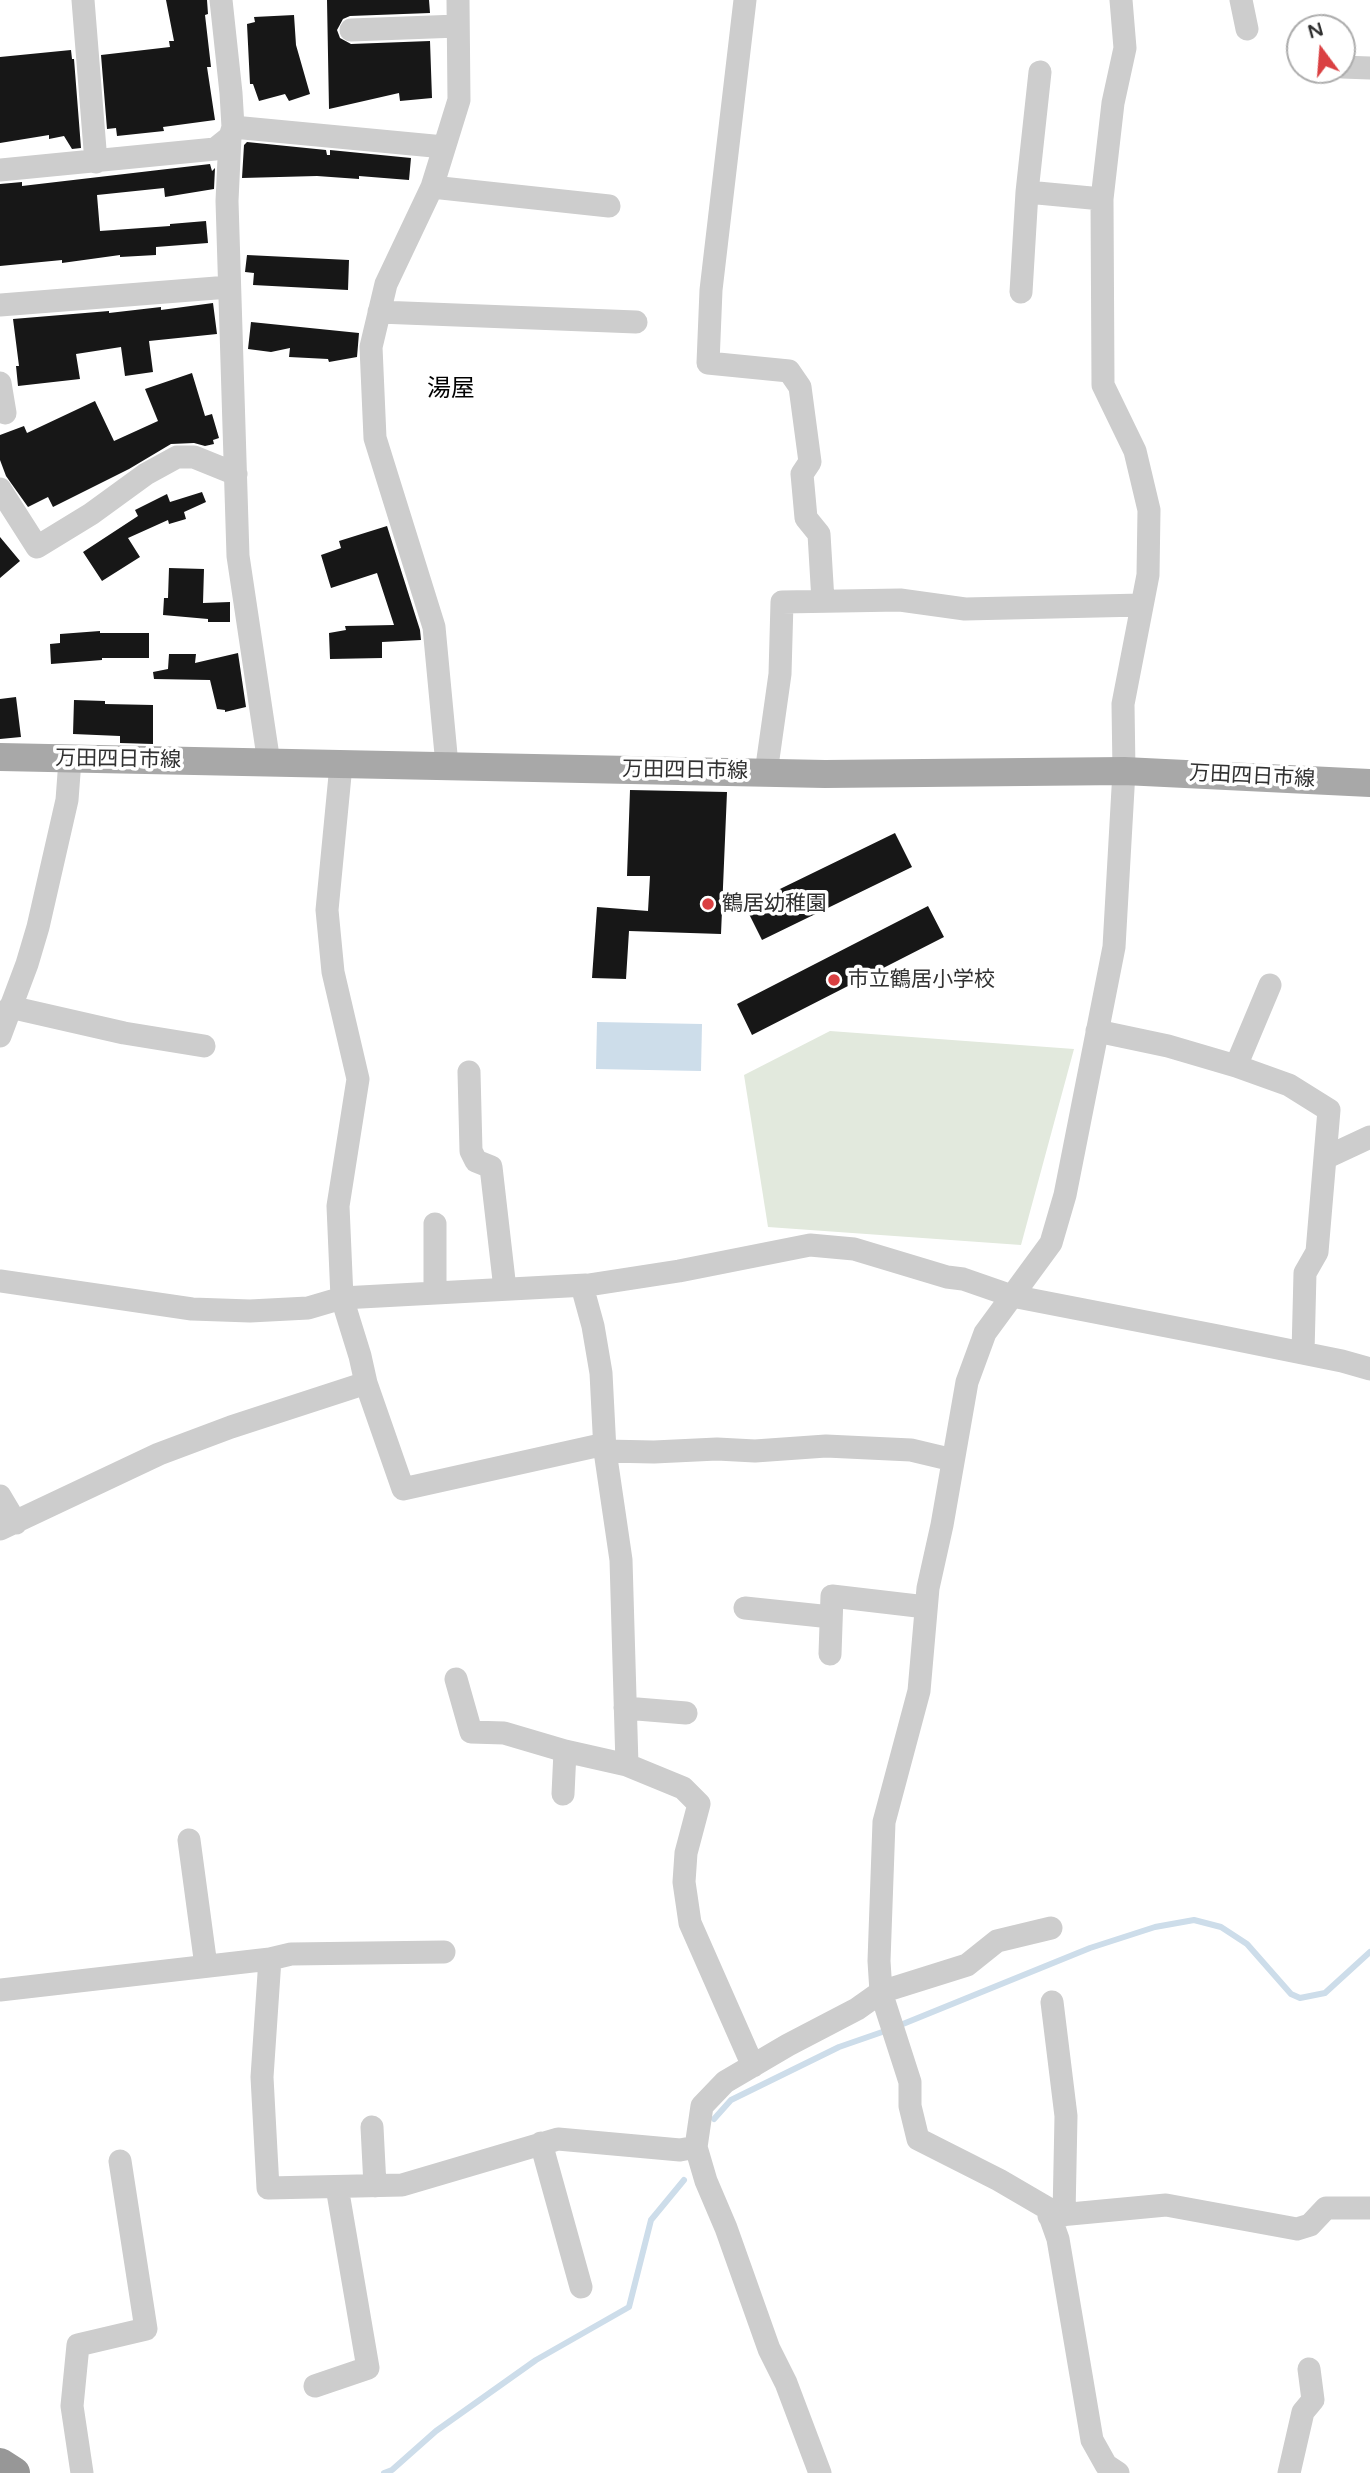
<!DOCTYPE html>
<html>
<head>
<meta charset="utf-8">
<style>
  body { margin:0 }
  #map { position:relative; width:1370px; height:2473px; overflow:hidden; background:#fff; font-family:"Varela Round",sans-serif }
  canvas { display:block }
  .north { position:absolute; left:1286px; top:14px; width:70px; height:70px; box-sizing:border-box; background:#fff; border:2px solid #acacac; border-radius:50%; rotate:344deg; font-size:19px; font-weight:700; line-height:28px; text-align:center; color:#303030 }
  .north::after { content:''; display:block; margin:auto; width:24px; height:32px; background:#da4042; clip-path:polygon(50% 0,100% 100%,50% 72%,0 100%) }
</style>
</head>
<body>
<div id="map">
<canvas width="1370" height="2473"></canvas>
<div class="north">N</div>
</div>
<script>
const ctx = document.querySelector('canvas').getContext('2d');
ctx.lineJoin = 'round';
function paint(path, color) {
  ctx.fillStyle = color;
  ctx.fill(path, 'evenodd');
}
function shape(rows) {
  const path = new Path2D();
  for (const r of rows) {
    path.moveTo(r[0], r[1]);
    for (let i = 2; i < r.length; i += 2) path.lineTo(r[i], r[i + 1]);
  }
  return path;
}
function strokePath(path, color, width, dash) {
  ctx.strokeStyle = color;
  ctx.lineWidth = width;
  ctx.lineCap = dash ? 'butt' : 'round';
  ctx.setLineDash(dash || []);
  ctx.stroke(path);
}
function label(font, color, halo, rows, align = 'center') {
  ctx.font = font + ' "Varela Round","Noto Sans JP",sans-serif';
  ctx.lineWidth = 7;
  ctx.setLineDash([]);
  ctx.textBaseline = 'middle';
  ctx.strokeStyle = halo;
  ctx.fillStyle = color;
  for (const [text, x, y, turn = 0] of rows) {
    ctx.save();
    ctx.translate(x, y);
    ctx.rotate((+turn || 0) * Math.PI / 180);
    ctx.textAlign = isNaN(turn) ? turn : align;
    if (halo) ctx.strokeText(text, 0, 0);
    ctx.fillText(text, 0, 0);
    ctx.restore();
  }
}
paint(shape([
  [830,1031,1074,1049,1021,1245,768,1227,744,1075]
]), '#e2e9dd');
paint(shape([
  [597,1022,702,1024,701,1071,596,1069]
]), '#cdddea');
strokePath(shape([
  [898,2026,1090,1948,1155,1927,1194,1920,1221,1927,1247,1944,1291,1994,1300,1998,1325,1993,1370,1952],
  [714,2119,731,2100,839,2047,888,2030],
  [384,2473,392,2470,436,2431,536,2360,629,2307,651,2220,684,2180]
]), '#cdddea', 6);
paint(shape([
  [166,0,207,0,208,14,205,15,211,67,207,67,215,120,163,127,164,131,117,136,116,128,107,129,101,55,170,47,169,41,174,41],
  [327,0,429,0,430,13,350,16,343,19,337,30,340,38,351,44,430,41,432,98,400,101,399,93,329,109],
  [294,15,296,45,310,94,289,101,285,94,259,101,253,84,250,84,247,24,255,22,254,17],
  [71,50,72,59,74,59,81,148,72,149,64,136,49,139,49,135,0,143,0,57],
  [247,142,326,150,327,155,330,155,330,150,411,158,409,180,359,176,359,179,317,176,242,178,244,145],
  [210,164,212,171,215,168,214,189,165,197,164,188,97,195,100,231,170,226,170,224,206,221,208,243,156,247,156,255,120,257,120,255,62,263,62,260,0,266,0,184,22,182,22,186],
  [247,255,349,260,348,290,253,285,254,273,245,272],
  [213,303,217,334,149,341,153,372,125,376,121,347,76,354,80,379,18,386,16,366,19,366,13,319,109,311,109,313,161,307,161,310],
  [251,322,359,333,357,357,329,362,328,359,289,357,290,348,271,352,248,349],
  [192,373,205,416,212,414,219,438,213,440,214,444,205,446,194,443,171,444,129,469,53,507,48,497,28,507,6,476,0,460,0,435,24,426,27,433,95,401,114,441,158,421,145,389],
  [202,492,206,502,184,512,186,519,169,524,168,520,128,538,140,557,102,581,83,552,138,516,135,510,167,494,170,502],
  [387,526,420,630,421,640,382,642,382,658,330,659,329,633,346,630,345,626,394,625,377,573,331,588,321,555,341,548,339,541],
  [0,537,20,561,0,578],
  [169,568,204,569,203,603,230,602,230,622,208,622,208,619,163,615,164,598,168,598],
  [100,631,100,633,149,633,149,658,102,658,102,660,51,664,50,644,60,643,60,634],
  [238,653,246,707,225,712,225,710,217,709,210,680,154,679,153,672,168,669,169,654,196,654,195,663],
  [16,697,21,737,0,739,0,699],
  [74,700,105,701,105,704,153,705,153,744,120,743,120,736,73,734],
  [630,790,727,792,721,934,629,931,626,979,592,978,597,907,648,911,650,876,627,876],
  [895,833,912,867,762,940,745,906],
  [928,906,944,937,752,1035,737,1004]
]), '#171717');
strokePath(shape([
  [83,0,96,162],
  [745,0,711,290,708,363,789,371,800,387,810,462,802,474,806,518,819,534,823,601],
  [1241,0,1247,29],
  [351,30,458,26],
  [1342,67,1370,68],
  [233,127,444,147],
  [230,137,227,201,238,556,269,763],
  [0,170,215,149,230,137,233,127,231,93,221,0],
  [432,187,609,206],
  [1027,192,1040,72],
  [1021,292,1027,192,1102,199],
  [0,305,229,287],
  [379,312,636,322],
  [0,383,5,413],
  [0,489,37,547,91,514,146,474,177,457,194,457,236,474],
  [341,765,327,910,333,972,358,1079,338,1206,342,1298,360,1356,366,1383,403,1489,605,1444],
  [447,765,434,627,375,438,371,347,386,284,432,187,459,100,458,0],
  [766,773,780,674,782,602,900,600,965,609,1142,605],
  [10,1007,124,1033,204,1046],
  [1097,1031,1168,1046,1236,1066,1289,1085,1329,1110,1317,1252,1305,1273,1303,1353],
  [0,1036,27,964,38,927,67,800,70,760],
  [1236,1066,1270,985],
  [469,1072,471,1151,476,1161,491,1167,505,1289],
  [1325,1158,1370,1137],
  [435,1224,435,1293],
  [0,1281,192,1309,250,1311,308,1308,342,1298,586,1285,582,1286,679,1271,810,1245,854,1249,947,1277,963,1279,1012,1296,1218,1336,1342,1361,1370,1369],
  [582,1286,593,1326,601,1373,605,1451],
  [0,1496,16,1523],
  [0,1529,159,1454,231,1427,366,1383],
  [745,1608,831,1617],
  [830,1654,832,1596,926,1607],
  [456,1679,471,1732,504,1733,565,1751],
  [625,1708,686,1713],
  [563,1794,565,1751,627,1765],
  [189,1840,206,1966],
  [1051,1928,997,1941,967,1965,881,1992,910,2082,910,2106,918,2139,999,2180,1047,2208,1058,2239,1092,2440,1106,2465,1118,2473],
  [444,1952,291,1954,270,1959,262,2077,268,2188,402,2185,558,2139,680,2150,696,2147],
  [0,1990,270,1959],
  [1052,2002,1066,2116,1064,2215],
  [753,2066,690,1923,684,1882,686,1853,699,1804,683,1788,627,1765,621,1560,605,1451,654,1452,717,1449,755,1451,826,1446,911,1450,953,1460],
  [372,2127,375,2186],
  [541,2143,581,2287],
  [1049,2216,1166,2205,1297,2229,1310,2225,1326,2208,1370,2208],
  [315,2386,368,2368,337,2187],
  [82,2473,72,2406,78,2345,146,2329,120,2161],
  [820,2473,786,2383,769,2349,726,2228,706,2181,696,2147,702,2106,725,2082,788,2045,857,2009,881,1992,879,1961,884,1822,919,1691,928,1588,942,1525,967,1382,985,1333,1051,1243,1065,1195,1114,947,1124,771,1123,704,1148,575,1149,510,1135,451,1103,385,1102,199,1113,103,1125,48,1121,0],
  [1289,2473,1303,2412,1313,2400,1309,2369]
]), '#cdcdcd', 23);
strokePath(shape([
  [0,757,825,774,1124,771,1370,783]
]), '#a8a8a8', 28);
strokePath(shape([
  [0,2464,14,2473]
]), '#979797', 32);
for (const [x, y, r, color] of [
  [708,904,7,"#da4042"],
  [834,980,7,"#da4042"]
]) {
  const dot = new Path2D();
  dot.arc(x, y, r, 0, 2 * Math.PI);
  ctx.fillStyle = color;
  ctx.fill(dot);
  strokePath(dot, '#fff', 2.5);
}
label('21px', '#303030', '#fff', [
  ["万田四日市線",118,760,1],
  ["万田四日市線",685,771,1],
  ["万田四日市線",1252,777,3]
]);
label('21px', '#303030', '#fff', [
  ["鶴居幼稚園",722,904],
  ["市立鶴居小学校",848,980]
], 'left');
label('24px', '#000', '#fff', [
  ["湯屋",451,390]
]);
</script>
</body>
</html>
